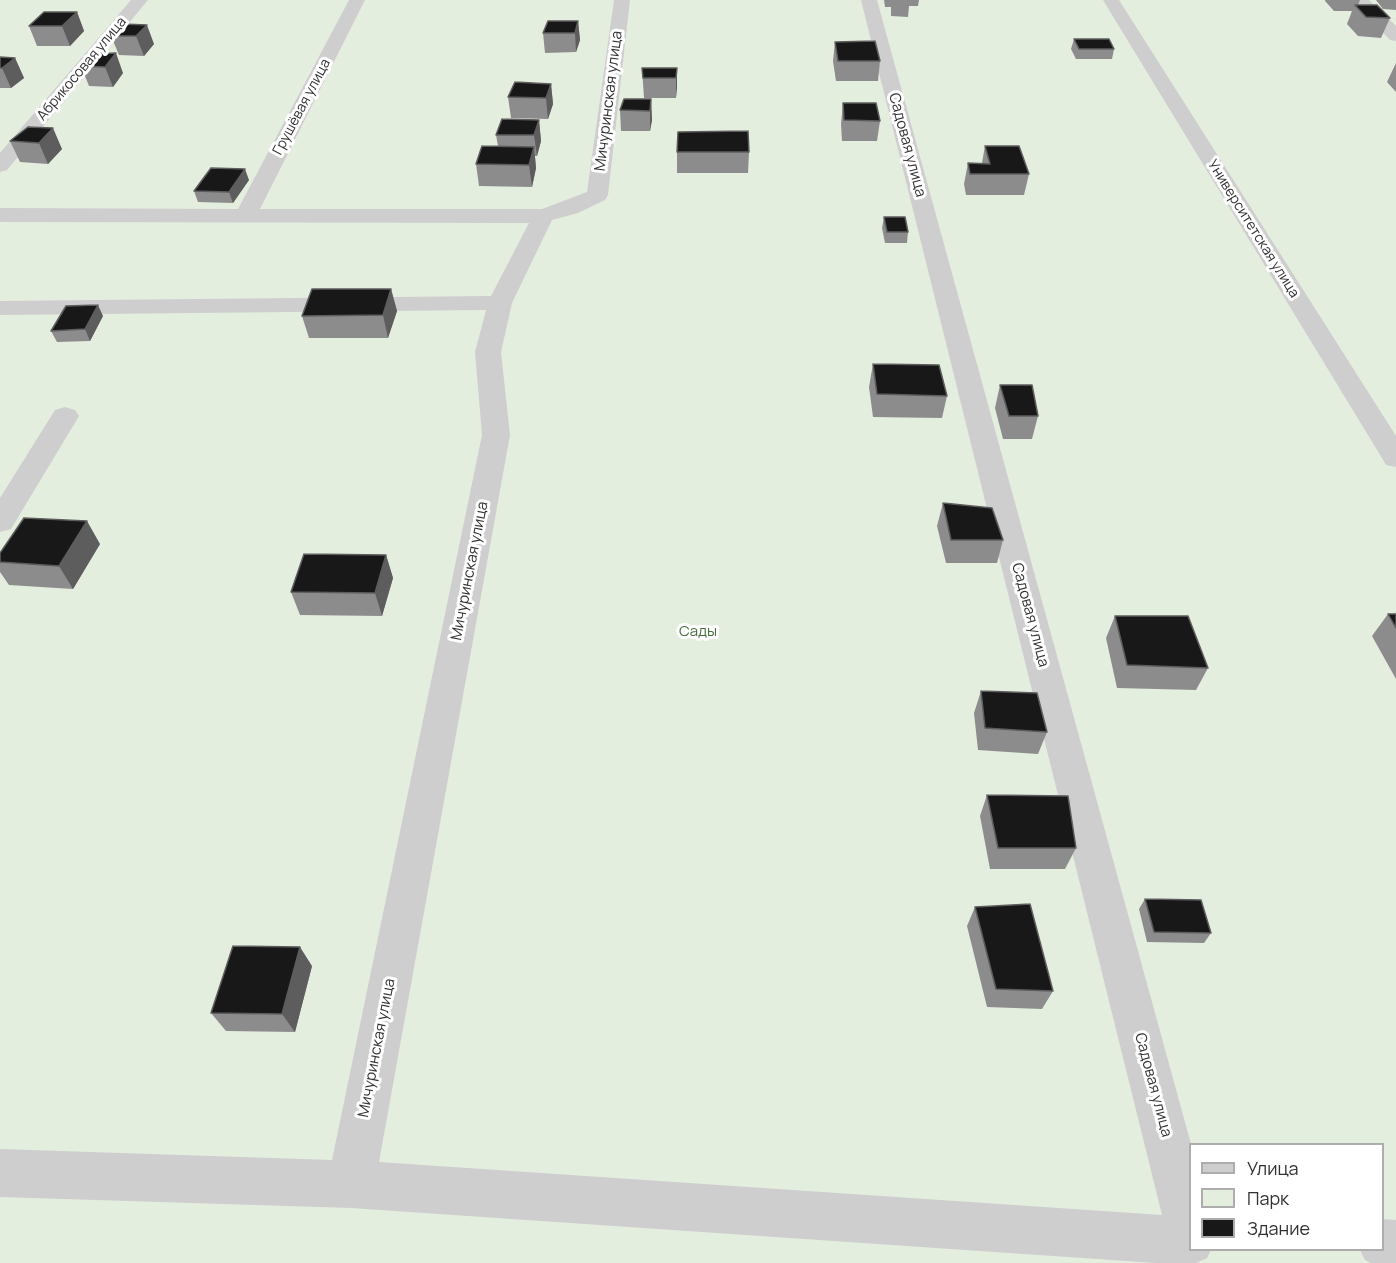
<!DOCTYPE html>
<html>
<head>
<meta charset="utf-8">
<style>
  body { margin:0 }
  #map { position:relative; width:1396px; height:1263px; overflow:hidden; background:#fff; font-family:Manrope,sans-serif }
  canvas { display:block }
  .legend { position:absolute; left:1189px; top:1143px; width:195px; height:108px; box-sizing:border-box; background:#fff; border:2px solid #adadad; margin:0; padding:8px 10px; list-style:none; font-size:18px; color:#313131 }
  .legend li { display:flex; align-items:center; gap:12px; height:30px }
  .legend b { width:30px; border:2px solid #adadad }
</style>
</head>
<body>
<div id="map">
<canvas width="1396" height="1263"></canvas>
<ul class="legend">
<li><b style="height:8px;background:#cecece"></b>Улица</li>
<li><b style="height:16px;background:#e4eedf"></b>Парк</li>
<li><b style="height:16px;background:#181818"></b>Здание</li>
</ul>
</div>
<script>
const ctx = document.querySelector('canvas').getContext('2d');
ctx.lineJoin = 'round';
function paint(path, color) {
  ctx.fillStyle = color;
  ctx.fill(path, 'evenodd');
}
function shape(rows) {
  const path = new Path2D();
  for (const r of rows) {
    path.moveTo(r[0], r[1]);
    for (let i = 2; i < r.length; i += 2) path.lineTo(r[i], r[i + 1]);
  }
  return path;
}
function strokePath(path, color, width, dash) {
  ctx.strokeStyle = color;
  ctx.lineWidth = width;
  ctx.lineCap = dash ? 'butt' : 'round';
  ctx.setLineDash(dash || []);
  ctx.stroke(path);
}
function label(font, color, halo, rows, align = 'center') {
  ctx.font = font + ' Manrope,sans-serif';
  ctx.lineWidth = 6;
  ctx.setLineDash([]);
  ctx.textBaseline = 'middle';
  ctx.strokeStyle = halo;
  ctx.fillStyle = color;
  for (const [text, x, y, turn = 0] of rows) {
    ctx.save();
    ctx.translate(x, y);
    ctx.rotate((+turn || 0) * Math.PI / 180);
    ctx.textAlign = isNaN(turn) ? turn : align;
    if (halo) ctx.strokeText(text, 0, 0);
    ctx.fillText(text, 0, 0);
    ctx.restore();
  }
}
paint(shape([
  [0,0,1396,0,1396,1263,0,1263],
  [1190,1144,1382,1144,1382,1250,1190,1250]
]), '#e4eedf');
paint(shape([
  [131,0,148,0,7,170,0,172,0,153,131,0],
  [349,0,365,0,260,209,542,209,587,192,614,0,630,0,608,195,605,200,578,213,552,220,512,303,501,352,510,435,379,1162,1162,1215,861,0,877,0,1191,1144,1190,1250,1211,1250,1207,1258,1196,1263,1155,1263,351,1208,0,1197,0,1149,332,1160,482,435,475,352,486,310,0,315,0,301,491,296,529,223,0,222,0,208,238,209,349,0],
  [1103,0,1119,0,1396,436,1396,467,1386,465,1382,458,1103,0],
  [1352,0,1369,0,1396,26,1396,41,1390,40,1352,0],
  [65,407,75,410,79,416,11,529,0,532,0,498,55,410,65,407],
  [1382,1219,1396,1220,1396,1263,1371,1263,1365,1260,1360,1250,1382,1250,1382,1219]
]), '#cecece');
paint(shape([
  [884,0,919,0,918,6,909,6,908,17,891,16,891,7,885,7],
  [1325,0,1360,0,1358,5,1390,18,1381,38,1358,36,1347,24,1352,11,1334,11,1325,1],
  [1376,0,1396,0,1396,10,1383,9],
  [77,12,84,31,70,46,37,46,29,26],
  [578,21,580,40,576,52,545,53,543,33],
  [123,24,154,44,144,56,119,55,111,36],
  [1074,39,1114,49,1112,59,1076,59,1071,49],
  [835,42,880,61,878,81,836,81,833,61],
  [91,54,123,73,113,87,89,86,81,66],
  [0,57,15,58,24,78,11,88,0,88],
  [1396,63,1396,92,1387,82],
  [642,68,677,68,676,98,644,98],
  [551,84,553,104,548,119,511,118,508,97],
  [651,99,652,120,650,131,621,131,620,110],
  [843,103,880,121,877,141,842,141,841,124],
  [539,120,541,141,537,156,535,156,536,168,532,187,479,186,476,164,498,146,496,135],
  [28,127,62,149,48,164,20,162,10,141],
  [985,146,1029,174,1024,195,966,195,964,184,968,163,982,163],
  [677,152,749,152,748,173,677,173],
  [249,180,233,203,198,202,194,191],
  [884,217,908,232,907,243,885,243,882,228],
  [391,289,397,311,388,338,309,338,302,316],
  [103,316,90,341,57,342,51,331],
  [873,364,947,396,942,418,873,417,869,387],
  [1000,385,1038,416,1032,439,1003,439,995,408],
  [943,503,1003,540,997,563,946,563,937,526],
  [100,544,73,589,9,585,0,572,0,553],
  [386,555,393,578,382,616,300,615,291,592],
  [1388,614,1396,614,1396,679,1372,636],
  [1115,616,1208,668,1196,690,1117,688,1106,638],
  [981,691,1047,732,1038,754,978,750,974,713],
  [987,795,1076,848,1065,869,990,869,980,816],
  [1145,899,1211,933,1204,943,1147,942,1139,909],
  [975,907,1053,991,1042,1009,987,1007,967,926],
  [312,966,295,1032,226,1031,211,1013]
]), '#8c8c8c');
paint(shape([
  [77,12,84,31,70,46,62,26],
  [578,21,580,40,576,52,575,33],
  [147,25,154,44,144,56,136,36],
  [116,53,123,73,113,87,105,67],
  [15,58,24,78,11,88,2,68],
  [677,68,677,88,676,98,676,78],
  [551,84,553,104,548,119,546,98],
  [651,99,652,120,650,131,650,111],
  [539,120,541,141,537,156,534,135],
  [53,128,62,149,48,164,39,143],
  [534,147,536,168,532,187,529,165],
  [245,169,249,180,233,203,229,192],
  [391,289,397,311,388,338,383,315],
  [98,305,103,316,90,341,85,329],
  [87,521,100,544,73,589,59,566],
  [386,555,393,578,382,616,375,593],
  [300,947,312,966,295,1032,282,1014]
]), '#5d5d5d');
const building = shape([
  [1355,5,1377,5,1390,18,1366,17,1355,5],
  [44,12,77,12,62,26,29,26,44,12],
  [548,21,578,21,575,33,543,33,548,21],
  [123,24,147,25,136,36,111,36,123,24],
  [1074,39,1109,39,1114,49,1079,49,1074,39],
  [875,41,880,61,838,61,835,42,875,41],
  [116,53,105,67,81,66,91,54,116,53],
  [0,57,15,58,2,68,0,68,0,57],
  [642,68,677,68,676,78,643,78,642,68],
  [515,82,551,84,546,98,508,97,515,82],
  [624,99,651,99,650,111,620,110,624,99],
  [843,103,876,103,880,121,844,120,843,103],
  [502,119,539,120,534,135,496,135,502,119],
  [28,127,53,128,39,143,10,141,28,127],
  [748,131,749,152,677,152,678,132,748,131],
  [482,146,534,147,529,165,476,164,482,146],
  [985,146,1019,146,1029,174,970,174,968,163,990,164,985,146],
  [211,168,245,169,229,192,194,191,211,168],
  [884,217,905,217,908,232,887,232,884,217],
  [312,289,391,289,383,315,302,316,312,289],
  [98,305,85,329,51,331,66,306,98,305],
  [873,364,939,365,947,396,877,394,873,364],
  [1000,385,1032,385,1038,416,1009,416,1000,385],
  [943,503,992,508,1003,540,951,540,943,503],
  [24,518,87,521,59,566,0,562,0,553,24,518],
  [304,554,386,555,375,593,291,592,304,554],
  [1388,614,1396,614,1396,628,1388,614],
  [1115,616,1188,616,1208,668,1127,665,1115,616],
  [981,691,1037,693,1047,732,985,728,981,691],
  [987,795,1068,796,1076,848,998,848,987,795],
  [1145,899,1201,900,1211,933,1154,932,1145,899],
  [1030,904,1053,991,996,989,975,907,1030,904],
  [233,946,300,947,282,1014,211,1013,233,946]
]);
paint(building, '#181818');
strokePath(building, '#5d5d5d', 1.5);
label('14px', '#313131', '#fff', [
  ["Абрикосовая улица",82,69,-50],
  ["Грушёвая улица",302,107,-62],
  ["Университетская улица",1253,229,58]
]);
label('15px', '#313131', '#fff', [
  ["Мичуринская улица",609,101,-83],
  ["Садовая улица",907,145,75],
  ["Мичуринская улица",470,571,-79],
  ["Садовая улица",1030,615,75],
  ["Мичуринская улица",377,1048,-79],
  ["Садовая улица",1153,1085,75]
]);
label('15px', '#486d3e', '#fff', [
  ["Сады",698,632]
]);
</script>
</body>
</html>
